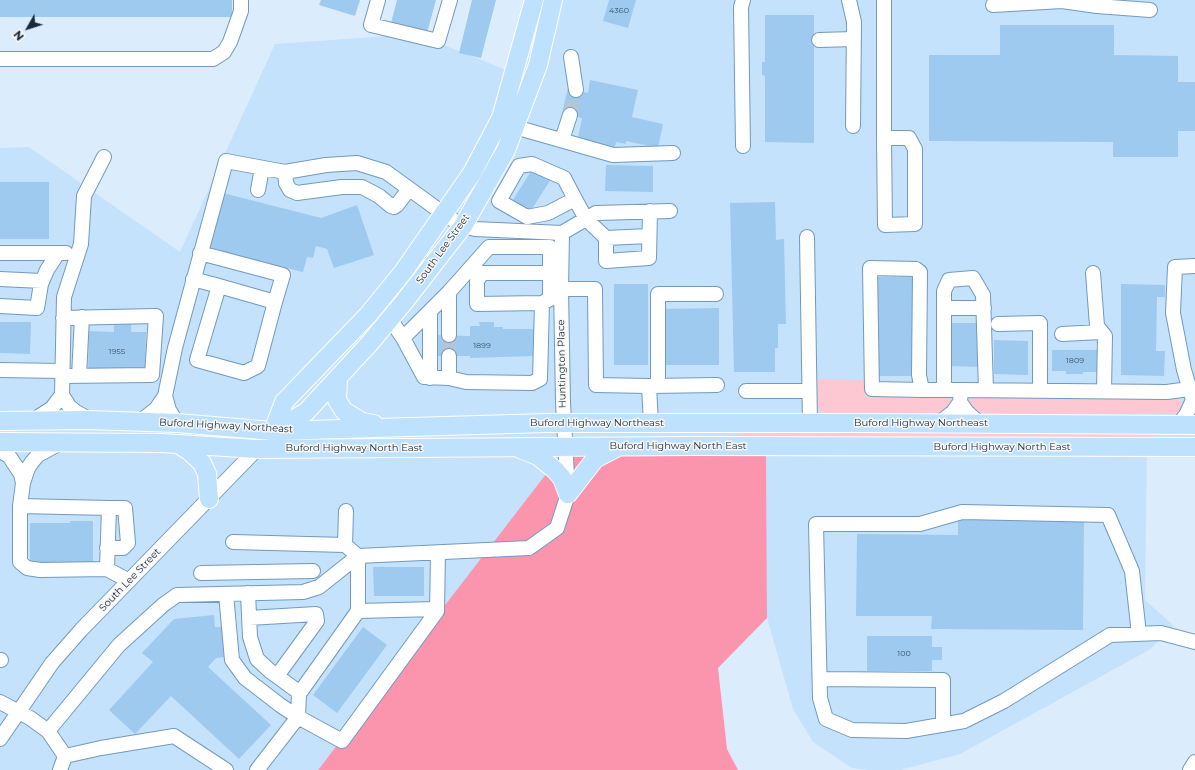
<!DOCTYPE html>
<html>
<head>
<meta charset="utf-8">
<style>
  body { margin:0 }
  #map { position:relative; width:1195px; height:770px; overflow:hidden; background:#dbedfc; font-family:Montserrat,sans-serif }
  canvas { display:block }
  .north { position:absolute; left:8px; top:8px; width:40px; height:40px; -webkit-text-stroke:3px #f7f7f7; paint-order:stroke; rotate:231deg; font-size:11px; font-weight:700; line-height:16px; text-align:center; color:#182938 }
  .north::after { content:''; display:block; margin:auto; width:14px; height:18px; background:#182938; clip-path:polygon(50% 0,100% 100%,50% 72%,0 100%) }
</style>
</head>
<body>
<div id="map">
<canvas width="1195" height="770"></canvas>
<div class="north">N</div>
</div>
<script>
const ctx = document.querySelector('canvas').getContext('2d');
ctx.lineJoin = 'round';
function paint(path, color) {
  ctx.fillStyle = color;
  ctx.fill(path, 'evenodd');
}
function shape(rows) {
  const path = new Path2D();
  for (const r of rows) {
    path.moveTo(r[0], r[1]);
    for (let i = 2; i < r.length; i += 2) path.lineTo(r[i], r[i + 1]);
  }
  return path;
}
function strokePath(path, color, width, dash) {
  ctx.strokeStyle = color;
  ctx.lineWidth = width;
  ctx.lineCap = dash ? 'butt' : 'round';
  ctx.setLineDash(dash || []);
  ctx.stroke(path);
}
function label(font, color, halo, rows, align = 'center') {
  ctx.font = font + ' Montserrat,sans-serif';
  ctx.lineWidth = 3;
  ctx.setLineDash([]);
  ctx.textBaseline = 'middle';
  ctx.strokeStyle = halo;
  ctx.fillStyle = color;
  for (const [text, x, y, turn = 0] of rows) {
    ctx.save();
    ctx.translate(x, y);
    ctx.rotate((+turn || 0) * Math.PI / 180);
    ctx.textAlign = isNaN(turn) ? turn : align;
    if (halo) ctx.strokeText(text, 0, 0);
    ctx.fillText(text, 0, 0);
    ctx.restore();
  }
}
paint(shape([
  [550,0,1195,0,1195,440,1147,444,1145,600,1174,626,1149,650,960,754,900,770,868,770,852,768,813,742,793,709,767,618,766,445,327,758,318,770,0,770,0,148,29,147,180,252,275,44,417,34,521,76]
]), '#c4e2fc');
paint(shape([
  [817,379,865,380,871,396,876,397,948,397,952,400,950,406,943,412,939,413,824,413,820,411,818,408],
  [970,397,1174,398,1179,399,1183,405,1180,412,1174,414,994,414,980,413,975,411,970,403],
  [757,432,1153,433,1153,438,1130,440,734,439,735,435]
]), '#fec8d3');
paint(shape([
  [570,443,766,445,767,618,718,668,727,749,738,770,318,770]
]), '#fb95ad');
paint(shape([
  [0,0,232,0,232,17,0,17],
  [321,0,360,0,355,16,319,5],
  [397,0,436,0,427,33,391,23],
  [472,0,496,0,481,58,459,53],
  [609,0,636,0,628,28,603,21],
  [765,15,814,15,814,143,765,142,765,76,762,75,762,62,765,62],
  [1000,25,1114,25,1114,55,1178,56,1178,82,1195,82,1195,131,1178,131,1178,157,1113,157,1113,142,929,141,929,55,1000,55],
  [590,80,638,90,632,117,663,124,658,148,626,141,626,144,616,142,614,151,577,143,582,118,562,113,568,88,588,93],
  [606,165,653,166,653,192,605,191],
  [533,168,551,179,530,212,513,200],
  [0,182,49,182,49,239,0,239],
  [219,192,321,218,357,205,374,255,334,268,327,249,316,246,313,258,307,257,303,272,206,248],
  [775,202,776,240,784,239,786,324,778,324,778,348,775,348,775,372,734,372,730,203],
  [874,277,913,277,915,376,875,376],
  [614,284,648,284,648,365,614,365],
  [1121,284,1165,285,1165,297,1157,297,1156,351,1165,351,1164,376,1121,375],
  [719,308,719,365,661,365,661,309],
  [114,320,131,320,131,332,146,332,145,373,88,372,89,331,114,332],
  [0,322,31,322,30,354,0,353],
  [479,322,494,322,494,327,503,327,503,329,534,329,534,356,470,358,470,356,431,356,431,335,470,336,470,326,480,326],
  [946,323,982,323,981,367,946,366],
  [994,340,1028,341,1028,375,994,374],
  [1052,350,1097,350,1097,372,1083,372,1083,374,1066,374,1066,371,1052,371],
  [958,519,1084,520,1083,630,931,629,932,616,856,616,857,534,958,535],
  [70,521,93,521,93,564,30,563,30,523,70,523],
  [373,567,424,567,424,596,374,596],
  [214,615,215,627,224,627,226,657,216,658,208,667,271,725,239,759,171,696,135,734,109,710,153,662,142,653,174,619],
  [363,627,387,645,337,713,313,695],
  [867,636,932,636,932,647,942,647,942,660,932,660,932,671,867,671]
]), '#9ecaef');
strokePath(shape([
  [570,115,576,90],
  [449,356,449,335]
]), '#b4c6d5', 14, [14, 7]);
const minor = shape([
  [378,0,371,25,438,41,450,0],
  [849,0,854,22,853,126],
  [884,0,884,138,885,225,915,224,915,149,909,138,884,138],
  [1062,1,1097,6,1150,10],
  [993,5,1062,1,1062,0],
  [819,40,854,39],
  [571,57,576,90],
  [0,59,213,59,224,52,230,42,241,11,241,0],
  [515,126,522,129,613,155,673,153],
  [562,140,570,115],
  [743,146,741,7,743,0],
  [285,172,286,183,290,190,297,193,342,187,362,187,379,196,391,206,394,207,397,205,409,189],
  [258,190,262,168],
  [575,199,548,213,527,217,499,201,519,166,532,164,564,178,575,199,586,219,606,238],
  [649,236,606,238,606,261,649,258,650,211],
  [807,237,810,423],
  [0,253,66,253],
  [200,253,283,275,275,302],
  [1195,266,1175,267,1173,313,1184,370,1193,400,1195,402],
  [1093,273,1097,326,1105,336,1104,391],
  [0,279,42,281],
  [193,279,219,286,275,302,258,366,244,373,197,360,219,286],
  [561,289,595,289,596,385,649,386,651,423],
  [449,292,449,335],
  [542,303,550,299,550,273],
  [0,306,37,308,41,284,47,270,58,253],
  [944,308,984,308],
  [430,311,430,378],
  [390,319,403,338,424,377,449,378,466,382,532,383,540,379,542,303,477,304,477,281,482,273,550,273,550,247,489,247,449,292,403,338],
  [998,324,1040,323,1040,391],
  [1062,334,1101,332],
  [449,356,449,378],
  [0,370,62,371],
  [62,376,152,375,156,316,63,318],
  [79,376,82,317],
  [650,386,717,385],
  [658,386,658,294,716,294],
  [922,390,919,375,920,272,916,269,870,268,872,389,922,390,961,390],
  [944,390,944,291,949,280,973,278,983,295,986,390],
  [746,391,809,391],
  [165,396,169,410,177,423],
  [960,402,967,412,979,423],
  [91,420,76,412,69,406,62,395,64,297,81,244,84,196,104,157],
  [32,421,52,408,62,395],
  [139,422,156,409,165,396,175,348,226,161,285,172,326,165,357,163,386,172,444,214,463,226,475,229,562,233,596,213,670,211],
  [939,423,953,412,960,402,961,390,1167,392,1189,389],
  [1177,426,1186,415,1193,400,1195,398],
  [0,451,9,456,21,474,23,483],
  [20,506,23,483,28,468,32,462,38,455,62,442],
  [233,542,345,545,358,556,358,611,299,694,298,717,257,770],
  [345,545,346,511],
  [107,548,123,548,128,543,125,508,109,508],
  [107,569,40,570,27,568,20,562,20,506,109,508,107,569,129,581],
  [201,573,313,571],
  [248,593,250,637,257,659,270,671,300,693],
  [226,594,232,660,245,678,280,705,298,717,342,741,437,611,438,553],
  [358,611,437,609],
  [249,618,316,614,317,621,277,676],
  [1139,634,1132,571,1108,515,962,512,920,524,816,524,820,698,826,719,852,730,906,731,964,721,1004,701,1110,635,1161,633,1195,642],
  [0,660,1,660],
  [820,679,943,680,943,725],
  [0,702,30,718,48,731,65,756,60,770],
  [48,731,119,645,163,605,177,595,303,592,319,587,358,556,529,548,557,528,568,494,563,403,561,289,562,233],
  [0,739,52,663,81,630,257,449],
  [65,756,101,748,174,736,226,770],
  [1190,770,1195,762]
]);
const major = shape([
  [338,378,337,400,344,411,362,422,374,424],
  [0,421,88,420,177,423,273,431,547,423,864,423,1195,425],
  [275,430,306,412,369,344,404,302,463,226,506,150,538,65,553,0],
  [273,431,284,402,368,315,403,272,472,173,501,118,534,0],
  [0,442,161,443,257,449,692,446,1195,447],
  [178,444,189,451,202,463,207,474,209,499],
  [520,449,538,456,555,470,562,478,568,494],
  [568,494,595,459,618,447]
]);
strokePath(minor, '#719abe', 16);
strokePath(major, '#fff', 20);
strokePath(minor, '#fff', 14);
strokePath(major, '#bee1fe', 18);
label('8px', '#3a5166', null, [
  ["4360",619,11],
  ["1899",482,346],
  ["1955",117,352],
  ["1809",1075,361],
  ["100",904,654]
]);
label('10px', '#182938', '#f7f7f7', [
  ["South Lee Street",443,249,-54],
  ["Huntington Place",562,364,-91],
  ["Buford Highway Northeast",597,423],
  ["Buford Highway Northeast",921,423],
  ["Buford Highway Northeast",226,426,3],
  ["Buford Highway North East",678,446],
  ["Buford Highway North East",1002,447],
  ["Buford Highway North East",354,448],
  ["South Lee Street",130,580,-46]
]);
</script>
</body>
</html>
